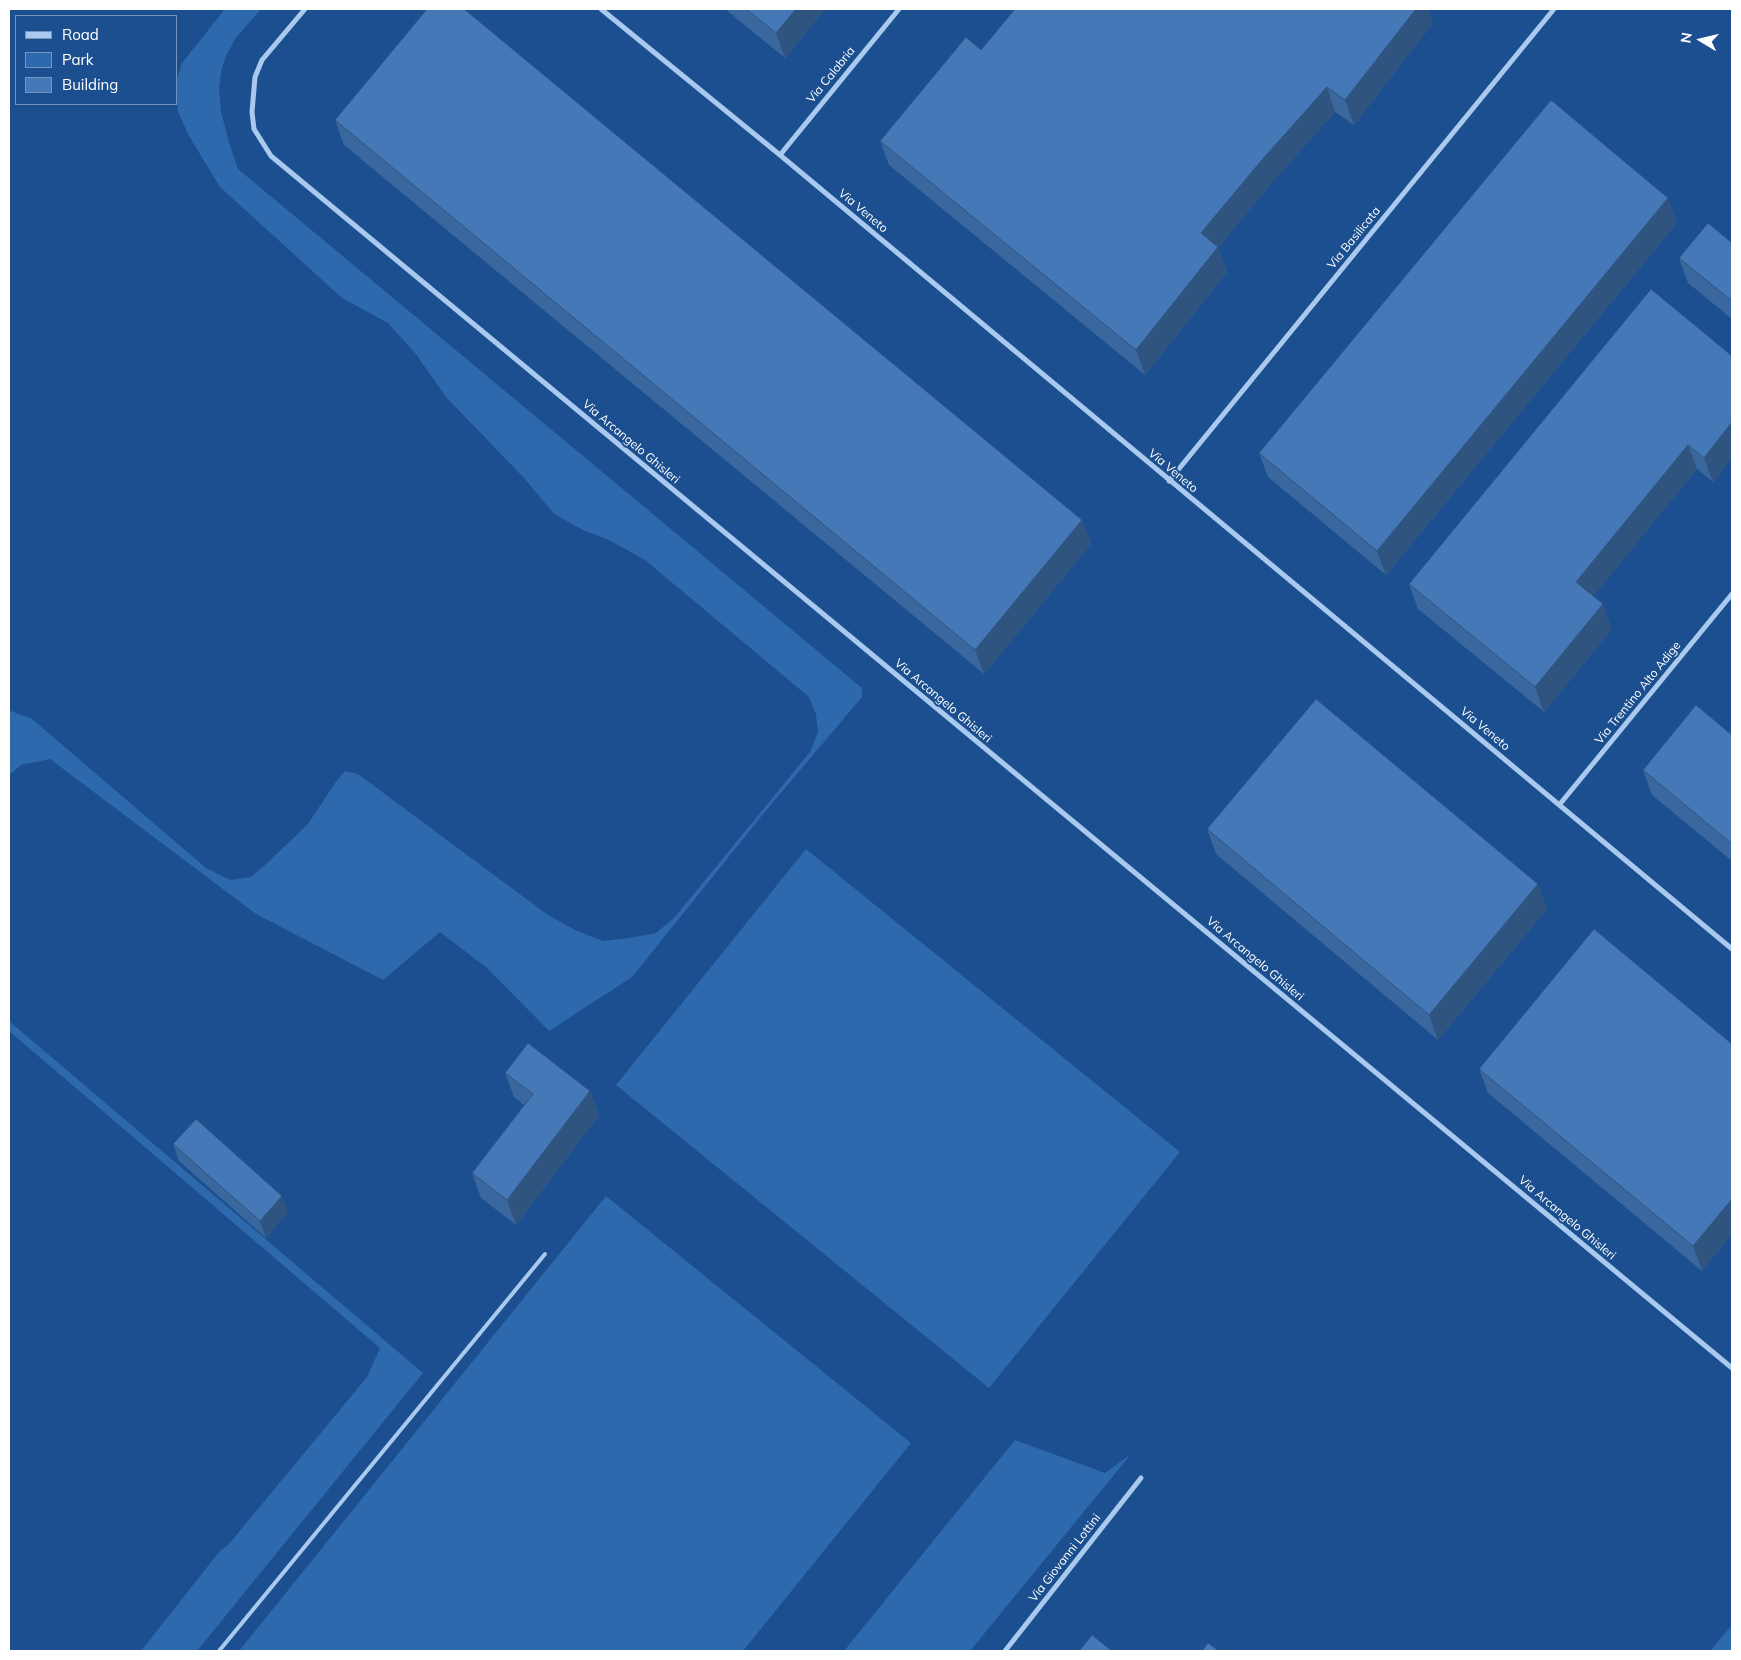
<!DOCTYPE html>
<html>
<head>
<meta charset="utf-8">
<style>
  body { margin:0 }
  #map { position:relative; width:1741px; height:1660px; overflow:hidden; background:#1b4f8f; font-family:Mulish,sans-serif }
  canvas { display:block }
  .frame { position:absolute; inset:0; border:10px solid #fff; pointer-events:none }
  .legend { position:absolute; left:15px; top:15px; width:162px; height:90px; box-sizing:border-box; background:#1b4f8f; border:1px solid #7695bc; margin:0; padding:6px 9px; list-style:none; font-size:15px; color:#fff }
  .legend li { display:flex; align-items:center; gap:10px; height:25px }
  .legend b { width:25px; border:1px solid #7695bc }
  .north { position:absolute; left:1676px; top:15px; width:50px; height:50px; -webkit-text-stroke:4px #1b4f8f; paint-order:stroke; rotate:279deg; font-size:14px; font-weight:700; line-height:20px; text-align:center; color:#fff }
  .north::after { content:''; display:block; margin:auto; width:18px; height:22px; background:#fff; clip-path:polygon(50% 0,100% 100%,50% 72%,0 100%) }
</style>
</head>
<body>
<div id="map">
<canvas width="1741" height="1660"></canvas>
<div class="frame"></div>
<ul class="legend">
<li><b style="height:6px;background:#a9c9ee"></b>Road</li>
<li><b style="height:14px;background:#2e69ad"></b>Park</li>
<li><b style="height:14px;background:#4478b7"></b>Building</li>
</ul>
<div class="north">N</div>
</div>
<script>
const ctx = document.querySelector('canvas').getContext('2d');
ctx.lineJoin = 'round';
function paint(path, color) {
  ctx.fillStyle = color;
  ctx.fill(path, 'evenodd');
}
function shape(rows) {
  const path = new Path2D();
  for (const r of rows) {
    path.moveTo(r[0], r[1]);
    for (let i = 2; i < r.length; i += 2) path.lineTo(r[i], r[i + 1]);
  }
  return path;
}
function strokePath(path, color, width, dash) {
  ctx.strokeStyle = color;
  ctx.lineWidth = width;
  ctx.lineCap = dash ? 'butt' : 'round';
  ctx.setLineDash(dash || []);
  ctx.stroke(path);
}
function label(font, color, halo, rows, align = 'center') {
  ctx.font = font + ' Mulish,sans-serif';
  ctx.lineWidth = 4;
  ctx.setLineDash([]);
  ctx.textBaseline = 'middle';
  ctx.strokeStyle = halo;
  ctx.fillStyle = color;
  for (const [text, x, y, turn = 0] of rows) {
    ctx.save();
    ctx.translate(x, y);
    ctx.rotate((+turn || 0) * Math.PI / 180);
    ctx.textAlign = isNaN(turn) ? turn : align;
    if (halo) ctx.strokeText(text, 0, 0);
    ctx.fillText(text, 0, 0);
    ctx.restore();
  }
}
paint(shape([
  [225,9,261,9,235,39,226,56,221,72,219,89,221,112,229,142,238,169,862,688,862,697,764,813,632,977,549,1031,487,968,440,932,383,980,256,914,50,759,21,765,9,775,9,712,11,711,32,719,206,868,230,880,251,877,265,865,308,824,335,783,345,771,358,774,548,915,575,930,603,941,629,938,656,933,674,918,810,752,818,732,816,714,809,697,645,560,607,539,585,531,554,514,524,478,446,397,415,353,388,323,342,298,220,187,189,136,178,112,176,82,182,63],
  [806,849,1180,1152,989,1388,616,1085],
  [9,1021,423,1373,197,1651,141,1651,219,1552,229,1544,367,1377,380,1348,9,1031],
  [606,1196,911,1443,743,1651,239,1651],
  [1015,1440,1105,1473,1131,1454,970,1651,844,1651],
  [1732,1625,1732,1651,1710,1651]
]), '#2e69ad');
strokePath(shape([
  [219,1651,545,1254]
]), '#a9c9ee', 4);
strokePath(shape([
  [305,9,262,60,255,77,252,112,254,129,271,156,1732,1368],
  [601,9,780,155,1732,949],
  [780,155,899,9],
  [1169,481,1554,9],
  [1560,804,1732,594],
  [1005,1651,1141,1478]
]), '#a9c9ee', 5);
paint(shape([
  [725,9,825,9,785,58],
  [1433,23,1354,125,1335,112,1270,185,1218,248,1227,272,1145,375,889,165,880,141,981,50],
  [335,120,1082,520,1091,544,984,674,344,145],
  [1668,198,1677,223,1386,575,1268,477,1259,453],
  [1732,243,1732,319,1688,283,1679,258],
  [1732,356,1732,458,1713,482,1697,469,1593,596,1612,629,1544,712,1418,609,1409,584],
  [1732,735,1732,861,1652,795,1643,770],
  [1207,829,1547,909,1438,1040,1216,854],
  [1732,1044,1732,1234,1702,1271,1488,1093,1479,1069],
  [505,1073,590,1091,599,1115,516,1225,481,1198,472,1173,524,1105,514,1097],
  [173,1144,282,1196,288,1212,266,1238,179,1161]
]), '#3a679d');
paint(shape([
  [796,9,825,9,785,58,776,33],
  [1416,9,1428,9,1433,23,1354,125,1345,100],
  [1327,87,1335,112,1270,185,1218,248,1227,272,1145,375,1136,350,1201,233,1261,161],
  [1668,198,1677,223,1386,575,1377,551],
  [1732,422,1732,458,1713,482,1704,458],
  [1688,445,1697,469,1585,607,1576,582],
  [1082,520,1091,544,984,674,975,650],
  [1603,604,1612,629,1544,712,1535,687],
  [1538,884,1547,909,1438,1040,1429,1015],
  [590,1091,599,1115,516,1225,507,1200],
  [282,1196,288,1212,266,1238,260,1221],
  [1732,1199,1732,1234,1702,1271,1693,1246]
]), '#305480');
const building = shape([
  [427,9,464,9,1082,520,975,650,335,120,427,9],
  [746,9,796,9,776,33,746,9],
  [1015,9,1416,9,1345,100,1327,87,1261,161,1201,233,1218,247,1136,350,880,141,966,37,981,50,1015,9],
  [1551,100,1668,198,1377,551,1259,453,1551,100],
  [1708,223,1732,243,1732,301,1679,258,1708,223],
  [1651,289,1732,356,1732,422,1704,458,1688,445,1576,582,1603,604,1535,687,1409,584,1651,289],
  [1316,699,1538,884,1429,1015,1207,829,1316,699],
  [1696,705,1732,735,1732,844,1643,770,1696,705],
  [1594,929,1732,1044,1732,1199,1693,1246,1479,1069,1594,929],
  [528,1043,590,1091,507,1200,472,1173,533,1094,505,1073,528,1043],
  [196,1119,282,1196,260,1221,173,1144,196,1119],
  [1092,1635,1112,1651,1079,1651,1092,1635],
  [1208,1643,1219,1651,1202,1651,1208,1643]
]);
paint(building, '#4478b7');
strokePath(building, '#305480', 1);
label('12px', '#fff', '#1b4f8f', [
  ["Via Calabria",831,75,-51],
  ["Via Veneto",863,211,40],
  ["Via Basilicata",1354,238,-51],
  ["Via Arcangelo Ghisleri",631,442,40],
  ["Via Veneto",1173,471,40],
  ["Via Trentino Alto Adige",1638,693,-51],
  ["Via Arcangelo Ghisleri",943,701,40],
  ["Via Veneto",1485,729,40],
  ["Via Arcangelo Ghisleri",1255,959,40],
  ["Via Arcangelo Ghisleri",1567,1218,40],
  ["Via Giovanni Lottini",1065,1558,-52]
]);
</script>
</body>
</html>
